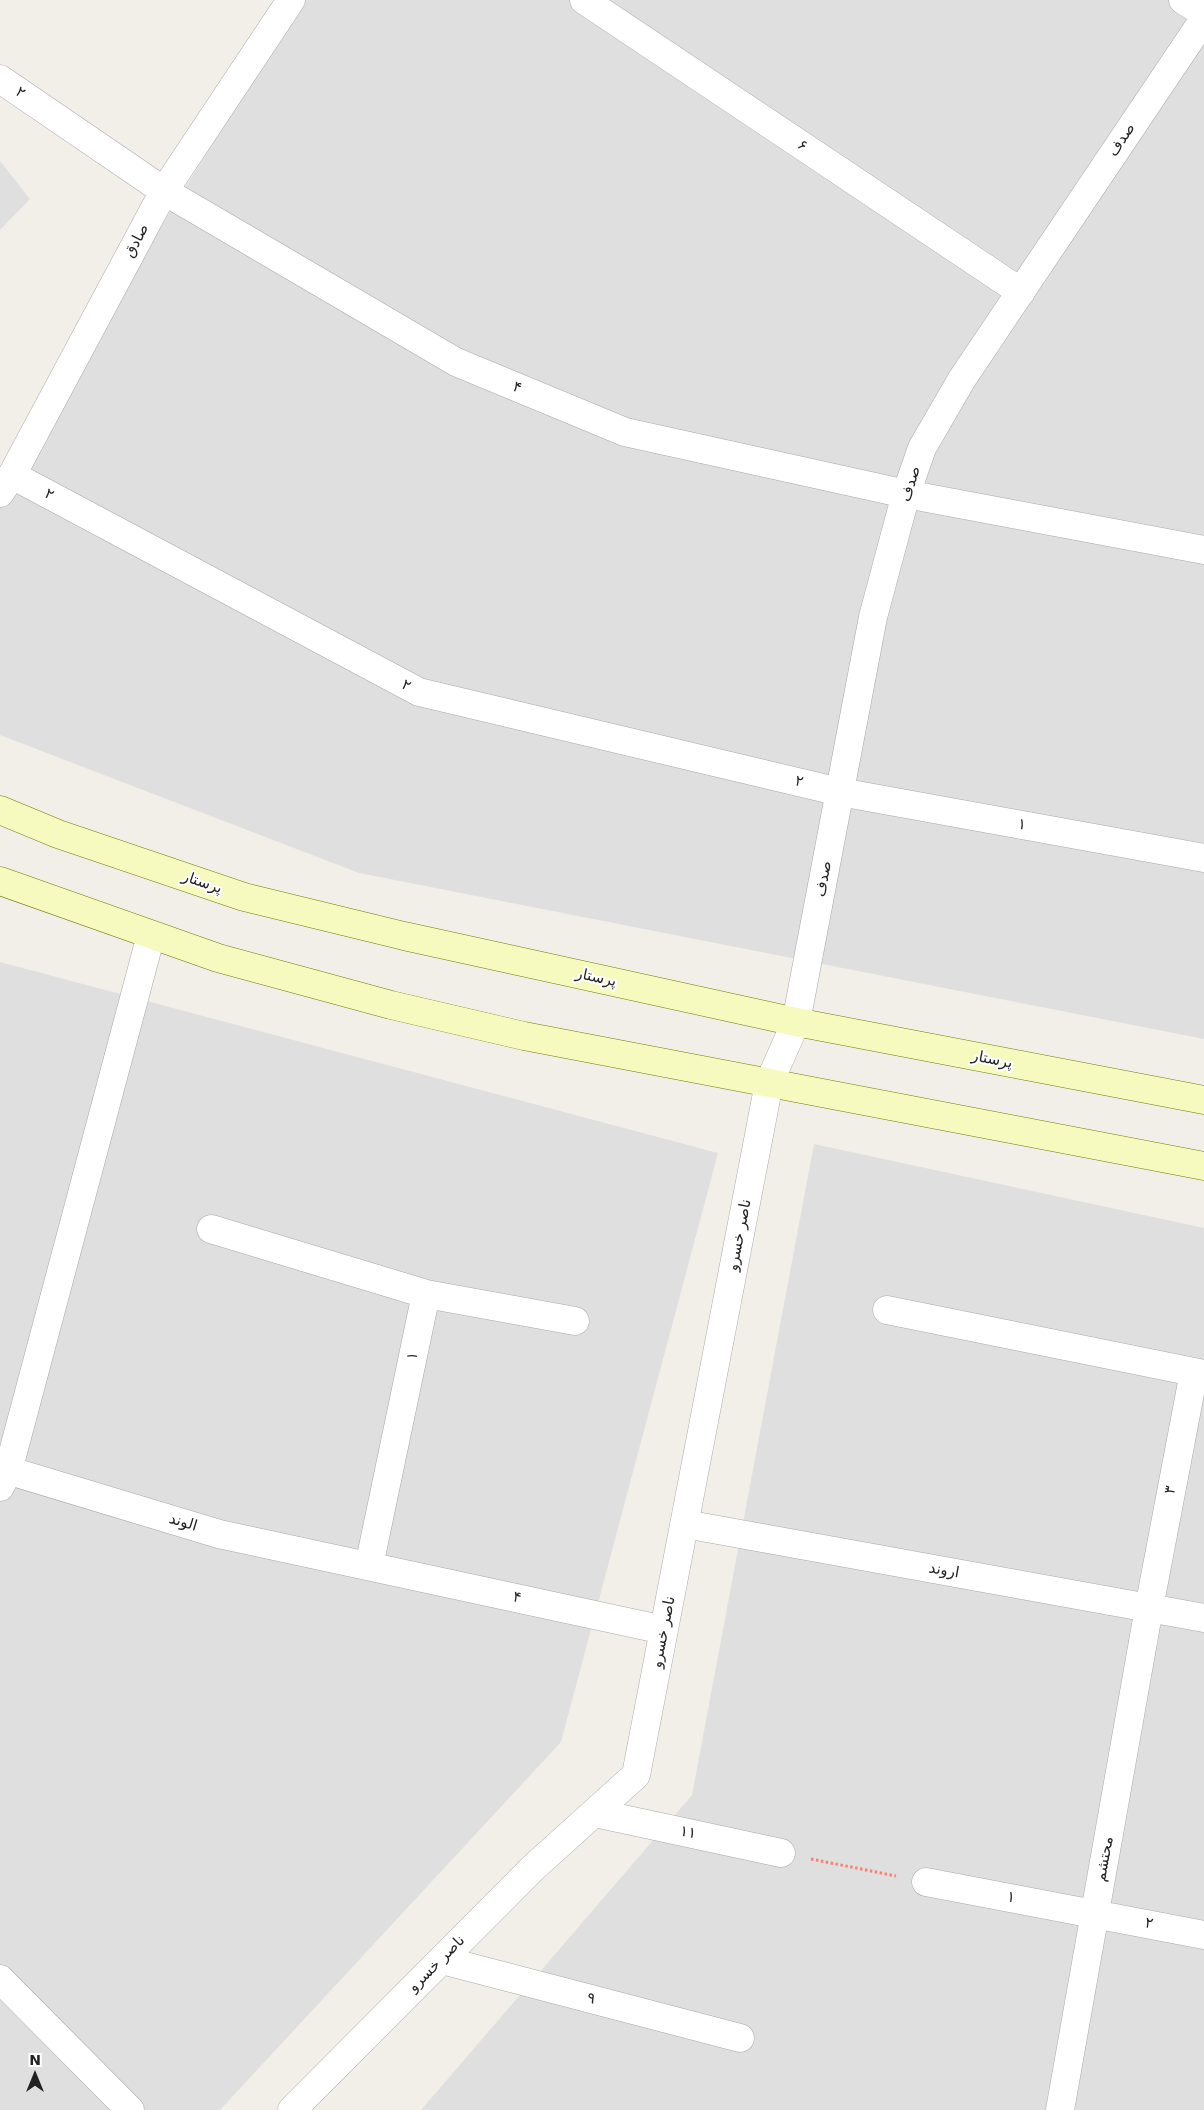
<!DOCTYPE html>
<html>
<head>
<meta charset="utf-8">
<style>
  body { margin:0 }
  #map { position:relative; width:1204px; height:2110px; overflow:hidden; background:#f2efe9; font-family:"DejaVu Sans",sans-serif }
  canvas { display:block }
  .north { position:absolute; left:10px; top:2050px; width:50px; height:50px; -webkit-text-stroke:4px #fff; paint-order:stroke; rotate:0deg; font-size:14px; font-weight:700; line-height:20px; text-align:center; color:#222 }
  .north::after { content:''; display:block; margin:auto; width:18px; height:22px; background:#222; clip-path:polygon(50% 0,100% 100%,50% 72%,0 100%) }
</style>
</head>
<body>
<div id="map">
<canvas width="1204" height="2110"></canvas>
<div class="north">N</div>
</div>
<script>
const ctx = document.querySelector('canvas').getContext('2d');
ctx.lineJoin = 'round';
function paint(path, color) {
  ctx.fillStyle = color;
  ctx.fill(path, 'evenodd');
}
function shape(rows) {
  const path = new Path2D();
  for (const r of rows) {
    path.moveTo(r[0], r[1]);
    for (let i = 2; i < r.length; i += 2) path.lineTo(r[i], r[i + 1]);
  }
  return path;
}
function strokePath(path, color, width, dash) {
  ctx.strokeStyle = color;
  ctx.lineWidth = width;
  ctx.lineCap = dash ? 'butt' : 'round';
  ctx.setLineDash(dash || []);
  ctx.stroke(path);
}
function label(font, color, halo, rows, align = 'center') {
  ctx.font = font + ' "DejaVu Sans",Vazirmatn,sans-serif';
  ctx.lineWidth = 4;
  ctx.setLineDash([]);
  ctx.textBaseline = 'middle';
  ctx.strokeStyle = halo;
  ctx.fillStyle = color;
  for (const [text, x, y, turn = 0] of rows) {
    ctx.save();
    ctx.translate(x, y);
    ctx.rotate((+turn || 0) * Math.PI / 180);
    ctx.textAlign = isNaN(turn) ? turn : align;
    if (halo) ctx.strokeText(text, 0, 0);
    ctx.fillText(text, 0, 0);
    ctx.restore();
  }
}
paint(shape([
  [303,0,1204,0,1204,1039,359,873,0,735,0,482],
  [0,161,30,199,0,230],
  [0,962,718,1153,561,1742,220,2110,0,2110],
  [814,1144,1204,1228,1204,2110,421,2110,692,1795]
]), '#e0dfdf');
const minor = shape([
  [584,0,1021,292],
  [1183,0,1204,13],
  [0,79,164,191,456,362,625,432,906,494,1204,550],
  [12,475,419,692,840,792,1204,858],
  [211,1229,426,1294],
  [887,1310,1204,1374],
  [0,1468,219,1534,664,1630],
  [0,1487,8,1471,151,935],
  [685,1524,1204,1618],
  [369,1566,426,1294,575,1321],
  [595,1813,781,1853],
  [926,1882,1204,1935],
  [442,1960,740,2038],
  [0,1979,130,2110],
  [292,2110,534,1867,636,1775,769,1083,796,1022],
  [1060,2110,1149,1608,1194,1372]
]);
const tertiary = shape([
  [0,493,12,475,164,191,291,0],
  [796,1022,873,617,906,494,922,448,962,379,1204,19]
]);
const secondary = shape([
  [0,810,58,834,244,897,404,936,796,1022,1204,1100],
  [0,881,218,958,391,1005,524,1036,1204,1166]
]);
strokePath(minor, '#a9a9a9', 29);
strokePath(tertiary, '#a9a9a9', 29);
strokePath(secondary, '#707d05', 29);
strokePath(shape([
  [811,1859,896,1876]
]), '#fa8072', 3, [2.5, 2.5]);
strokePath(minor, '#fff', 28);
strokePath(tertiary, '#fff', 28);
strokePath(secondary, '#f7fabf', 28);
label('15px', '#222', '#fff', [
  ["۲",20,93,34],
  ["صدف",1122,140,-56],
  ["۶",802,146,34],
  ["صادق",137,241,-62],
  ["۴",517,388,22],
  ["صدف",911,484,-72],
  ["۲",49,495,28],
  ["۲",406,686,28],
  ["۲",799,782,13],
  ["۱",1022,825,10],
  ["صدف",824,879,-79],
  ["پرستار",202,883,19],
  ["پرستار",596,978,12],
  ["پرستار",992,1060,11],
  ["ناصر خسرو",740,1235,-79],
  ["۱",413,1356,-78],
  ["۳",1171,1490,-79],
  ["الوند",183,1523,17],
  ["اروند",944,1571,10],
  ["۴",517,1598,12],
  ["ناصر خسرو",664,1632,-79],
  ["۱۱",688,1833,12],
  ["محتشم",1105,1859,-80],
  ["۱",1011,1898,11],
  ["۲",1149,1924,11],
  ["ناصر خسرو",437,1964,-45],
  ["۹",591,1999,15]
]);
</script>
</body>
</html>
